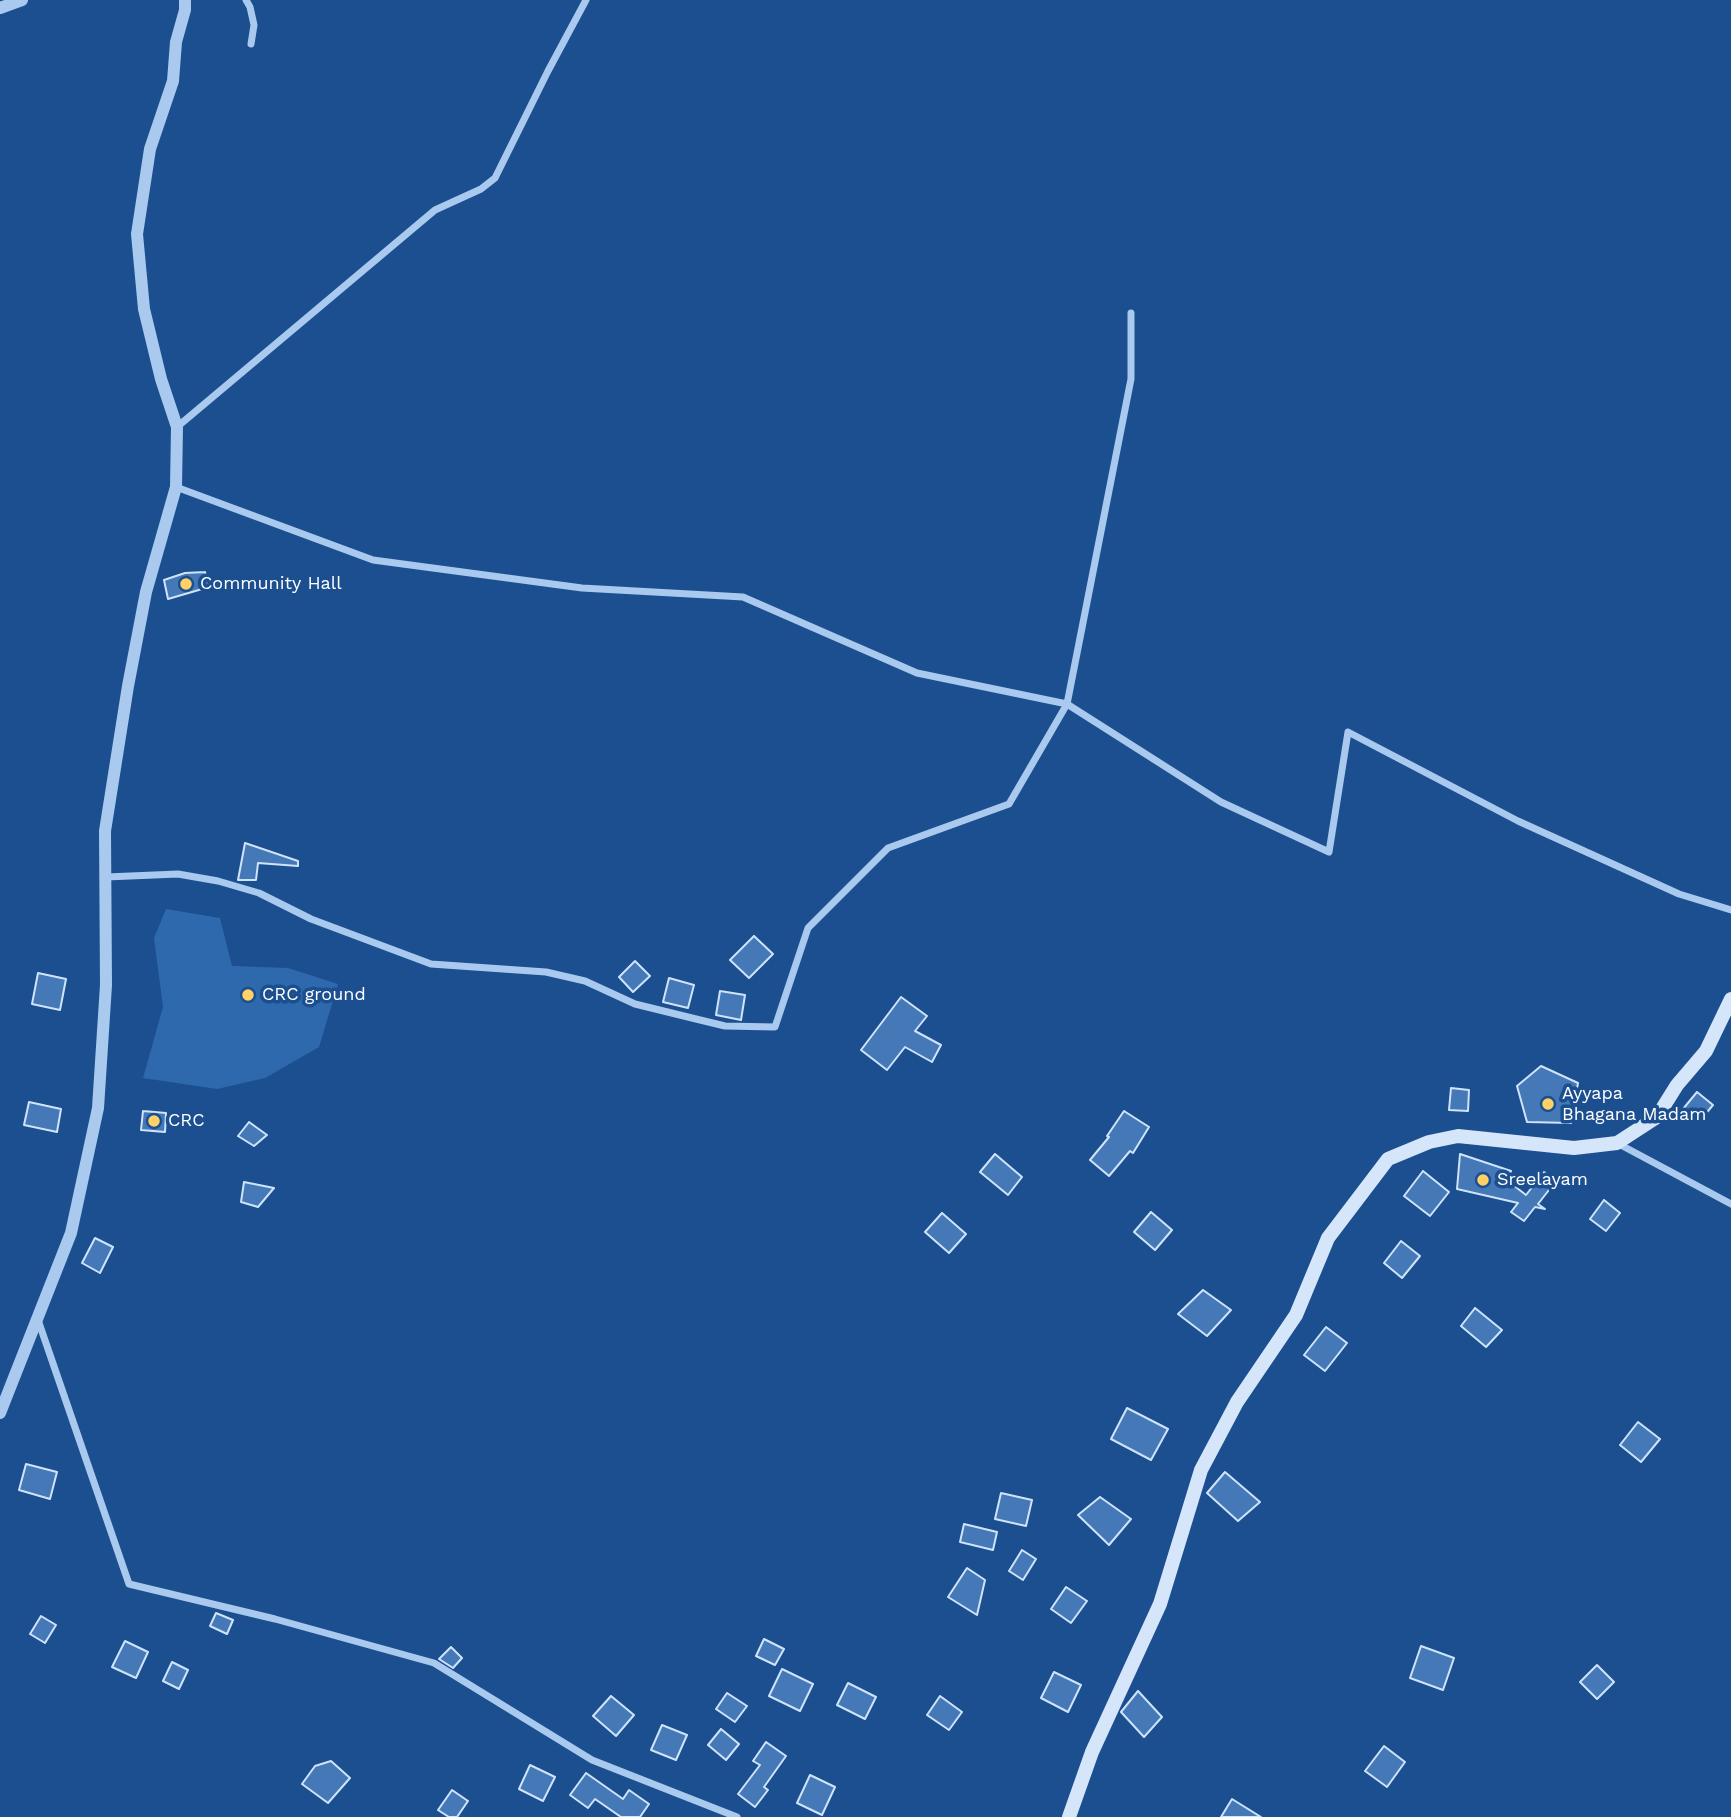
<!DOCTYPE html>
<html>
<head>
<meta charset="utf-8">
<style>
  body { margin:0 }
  canvas { display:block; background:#1b4f8f }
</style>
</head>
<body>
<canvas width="1731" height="1817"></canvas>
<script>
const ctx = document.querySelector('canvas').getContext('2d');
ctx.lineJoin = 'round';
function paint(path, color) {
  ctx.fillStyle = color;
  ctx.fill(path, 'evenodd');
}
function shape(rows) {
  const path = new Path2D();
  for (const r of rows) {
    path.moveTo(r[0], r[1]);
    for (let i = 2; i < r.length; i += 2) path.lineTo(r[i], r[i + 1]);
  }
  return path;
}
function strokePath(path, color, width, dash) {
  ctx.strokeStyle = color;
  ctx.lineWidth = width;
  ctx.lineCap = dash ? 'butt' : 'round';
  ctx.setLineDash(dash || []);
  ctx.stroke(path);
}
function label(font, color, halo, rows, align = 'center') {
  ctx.font = font + ' "Work Sans",sans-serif';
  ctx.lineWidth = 7;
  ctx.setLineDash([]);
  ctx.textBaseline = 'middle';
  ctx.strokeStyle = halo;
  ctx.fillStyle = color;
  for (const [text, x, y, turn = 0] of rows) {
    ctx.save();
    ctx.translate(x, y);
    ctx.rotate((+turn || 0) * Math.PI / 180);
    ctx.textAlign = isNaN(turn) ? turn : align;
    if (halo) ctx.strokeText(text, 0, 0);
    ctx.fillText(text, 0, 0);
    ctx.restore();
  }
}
paint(shape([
  [166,909,220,918,232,966,288,968,338,984,319,1047,265,1078,217,1089,143,1078,163,1007,154,938]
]), '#2e69ad');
const building = shape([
  [205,572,209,587,168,599,164,580,185,573,205,572],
  [245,843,298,861,298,866,258,863,256,880,238,880,245,843],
  [754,936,773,954,749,978,730,960,754,936],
  [635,961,650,976,633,992,619,977,635,961],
  [38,973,66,979,60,1010,32,1004,38,973],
  [669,978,694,985,688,1008,663,1002,669,978],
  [720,991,745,995,741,1020,716,1015,720,991],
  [901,997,927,1016,915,1031,941,1045,932,1062,905,1047,887,1070,861,1050,901,997],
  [1541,1066,1578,1083,1571,1123,1527,1122,1517,1086,1541,1066],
  [1451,1088,1469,1090,1468,1111,1449,1110,1451,1088],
  [1697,1092,1713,1105,1699,1122,1683,1109,1697,1092],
  [29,1102,61,1109,57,1132,24,1125,29,1102],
  [143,1111,166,1113,165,1132,141,1130,143,1111],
  [1124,1111,1149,1127,1133,1153,1130,1151,1109,1176,1090,1160,1109,1137,1107,1136,1124,1111],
  [249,1122,267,1135,254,1146,238,1136,249,1122],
  [995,1154,1022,1177,1008,1195,980,1172,995,1154],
  [1460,1154,1511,1171,1508,1181,1526,1195,1544,1172,1556,1181,1538,1204,1545,1209,1535,1207,1524,1221,1511,1212,1518,1203,1457,1189,1460,1154],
  [1423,1171,1449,1192,1430,1216,1404,1196,1423,1171],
  [244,1182,274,1188,258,1207,241,1202,244,1182],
  [1604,1200,1620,1213,1606,1231,1590,1219,1604,1200],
  [1151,1212,1172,1230,1155,1250,1134,1232,1151,1212],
  [942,1213,966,1234,949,1253,925,1232,942,1213],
  [95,1238,113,1247,100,1273,82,1263,95,1238],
  [1401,1241,1420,1256,1402,1278,1384,1263,1401,1241],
  [1203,1290,1231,1310,1207,1336,1178,1314,1203,1290],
  [1475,1308,1502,1330,1486,1347,1461,1326,1475,1308],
  [1326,1327,1347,1343,1325,1371,1304,1355,1326,1327],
  [1127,1408,1168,1429,1151,1460,1111,1439,1127,1408],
  [1638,1422,1660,1439,1641,1462,1620,1445,1638,1422],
  [26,1464,57,1472,50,1499,19,1490,26,1464],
  [1225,1472,1260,1502,1238,1521,1207,1493,1225,1472],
  [1001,1493,1032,1500,1026,1526,995,1519,1001,1493],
  [1100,1497,1131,1519,1109,1545,1078,1515,1100,1497],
  [964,1524,997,1532,993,1550,960,1542,964,1524],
  [1022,1550,1036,1559,1023,1580,1009,1571,1022,1550],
  [967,1568,985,1580,977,1615,948,1597,967,1568],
  [1066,1587,1087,1601,1071,1623,1051,1609,1066,1587],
  [216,1613,233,1620,227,1634,210,1626,216,1613],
  [41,1616,56,1625,45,1643,30,1634,41,1616],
  [764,1639,784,1649,775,1665,756,1656,764,1639],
  [125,1641,148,1652,136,1678,112,1667,125,1641],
  [1421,1646,1454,1658,1443,1690,1410,1678,1421,1646],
  [451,1647,462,1658,453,1668,439,1659,451,1647],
  [172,1662,188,1670,179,1689,163,1681,172,1662],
  [1597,1665,1614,1682,1597,1699,1580,1682,1597,1665],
  [782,1669,813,1684,800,1711,769,1696,782,1669],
  [1054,1672,1081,1685,1068,1712,1041,1698,1054,1672],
  [848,1683,876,1697,865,1719,837,1705,848,1683],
  [1138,1691,1162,1717,1144,1737,1121,1712,1138,1691],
  [727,1693,747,1706,735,1722,716,1709,727,1693],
  [611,1696,634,1715,616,1736,593,1716,611,1696],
  [940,1696,962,1712,949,1730,927,1715,940,1696],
  [662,1725,687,1735,676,1760,651,1750,662,1725],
  [721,1729,739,1744,726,1760,708,1745,721,1729],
  [766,1742,786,1756,764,1787,768,1790,755,1807,738,1794,760,1765,753,1761,766,1742],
  [1384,1746,1405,1762,1387,1787,1365,1771,1384,1746],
  [331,1761,350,1778,328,1803,302,1784,315,1766,331,1761],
  [530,1765,555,1777,543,1801,519,1789,530,1765],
  [586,1773,623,1799,629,1790,649,1804,640,1817,621,1817,595,1799,588,1808,570,1795,586,1773],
  [810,1775,835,1787,822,1815,797,1803,810,1775],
  [452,1790,468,1801,457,1817,449,1817,438,1810,452,1790],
  [1232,1799,1261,1817,1221,1817,1232,1799]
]);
paint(building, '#4478b7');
strokePath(building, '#cfe3fa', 2);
strokePath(shape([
  [246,0,250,7,254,25,251,44],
  [177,427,435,210,481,189,495,178,548,71,586,0],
  [176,487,373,560,582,588,743,597,917,673,1067,704,1221,802,1329,852,1348,732,1518,821,1679,894,1731,910],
  [106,877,178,874,218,881,259,893,311,919,431,964,546,972,585,981,635,1004,696,1019,725,1026,775,1027,808,928,888,848,1009,804,1067,704,1131,379,1131,313],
  [1617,1143,1731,1204],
  [38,1320,129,1584,275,1619,434,1663,592,1760,737,1817]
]), '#a9c9ee', 7);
strokePath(shape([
  [0,8,22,0],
  [0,1413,71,1233,98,1108,106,985,105,831,128,686,146,592,176,487,177,427,161,379,144,309,137,234,150,149,173,81,176,42,185,10,185,0]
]), '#a9c9ee', 12);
strokePath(shape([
  [1069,1817,1092,1752,1160,1604,1201,1470,1237,1402,1296,1315,1328,1238,1388,1159,1429,1142,1458,1136,1574,1148,1617,1143,1657,1117,1677,1085,1706,1051,1731,999]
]), '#d6e6fa', 14);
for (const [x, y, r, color] of [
  [186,584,7,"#ffd166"],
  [248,995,7,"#ffd166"],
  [1548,1104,7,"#ffd166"],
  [154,1121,7,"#ffd166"],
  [1483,1180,7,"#ffd166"]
]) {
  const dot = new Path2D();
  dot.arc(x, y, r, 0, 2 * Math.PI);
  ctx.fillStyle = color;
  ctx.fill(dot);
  strokePath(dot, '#1b4f8f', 2.5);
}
label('18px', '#fff', '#1b4f8f', [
  ["Community Hall",200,584],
  ["CRC ground",262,995],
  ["Ayyapa",1562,1094],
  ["Bhagana Madam",1562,1115],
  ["CRC",168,1121],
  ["Sreelayam",1497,1180]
], 'left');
</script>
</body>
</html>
